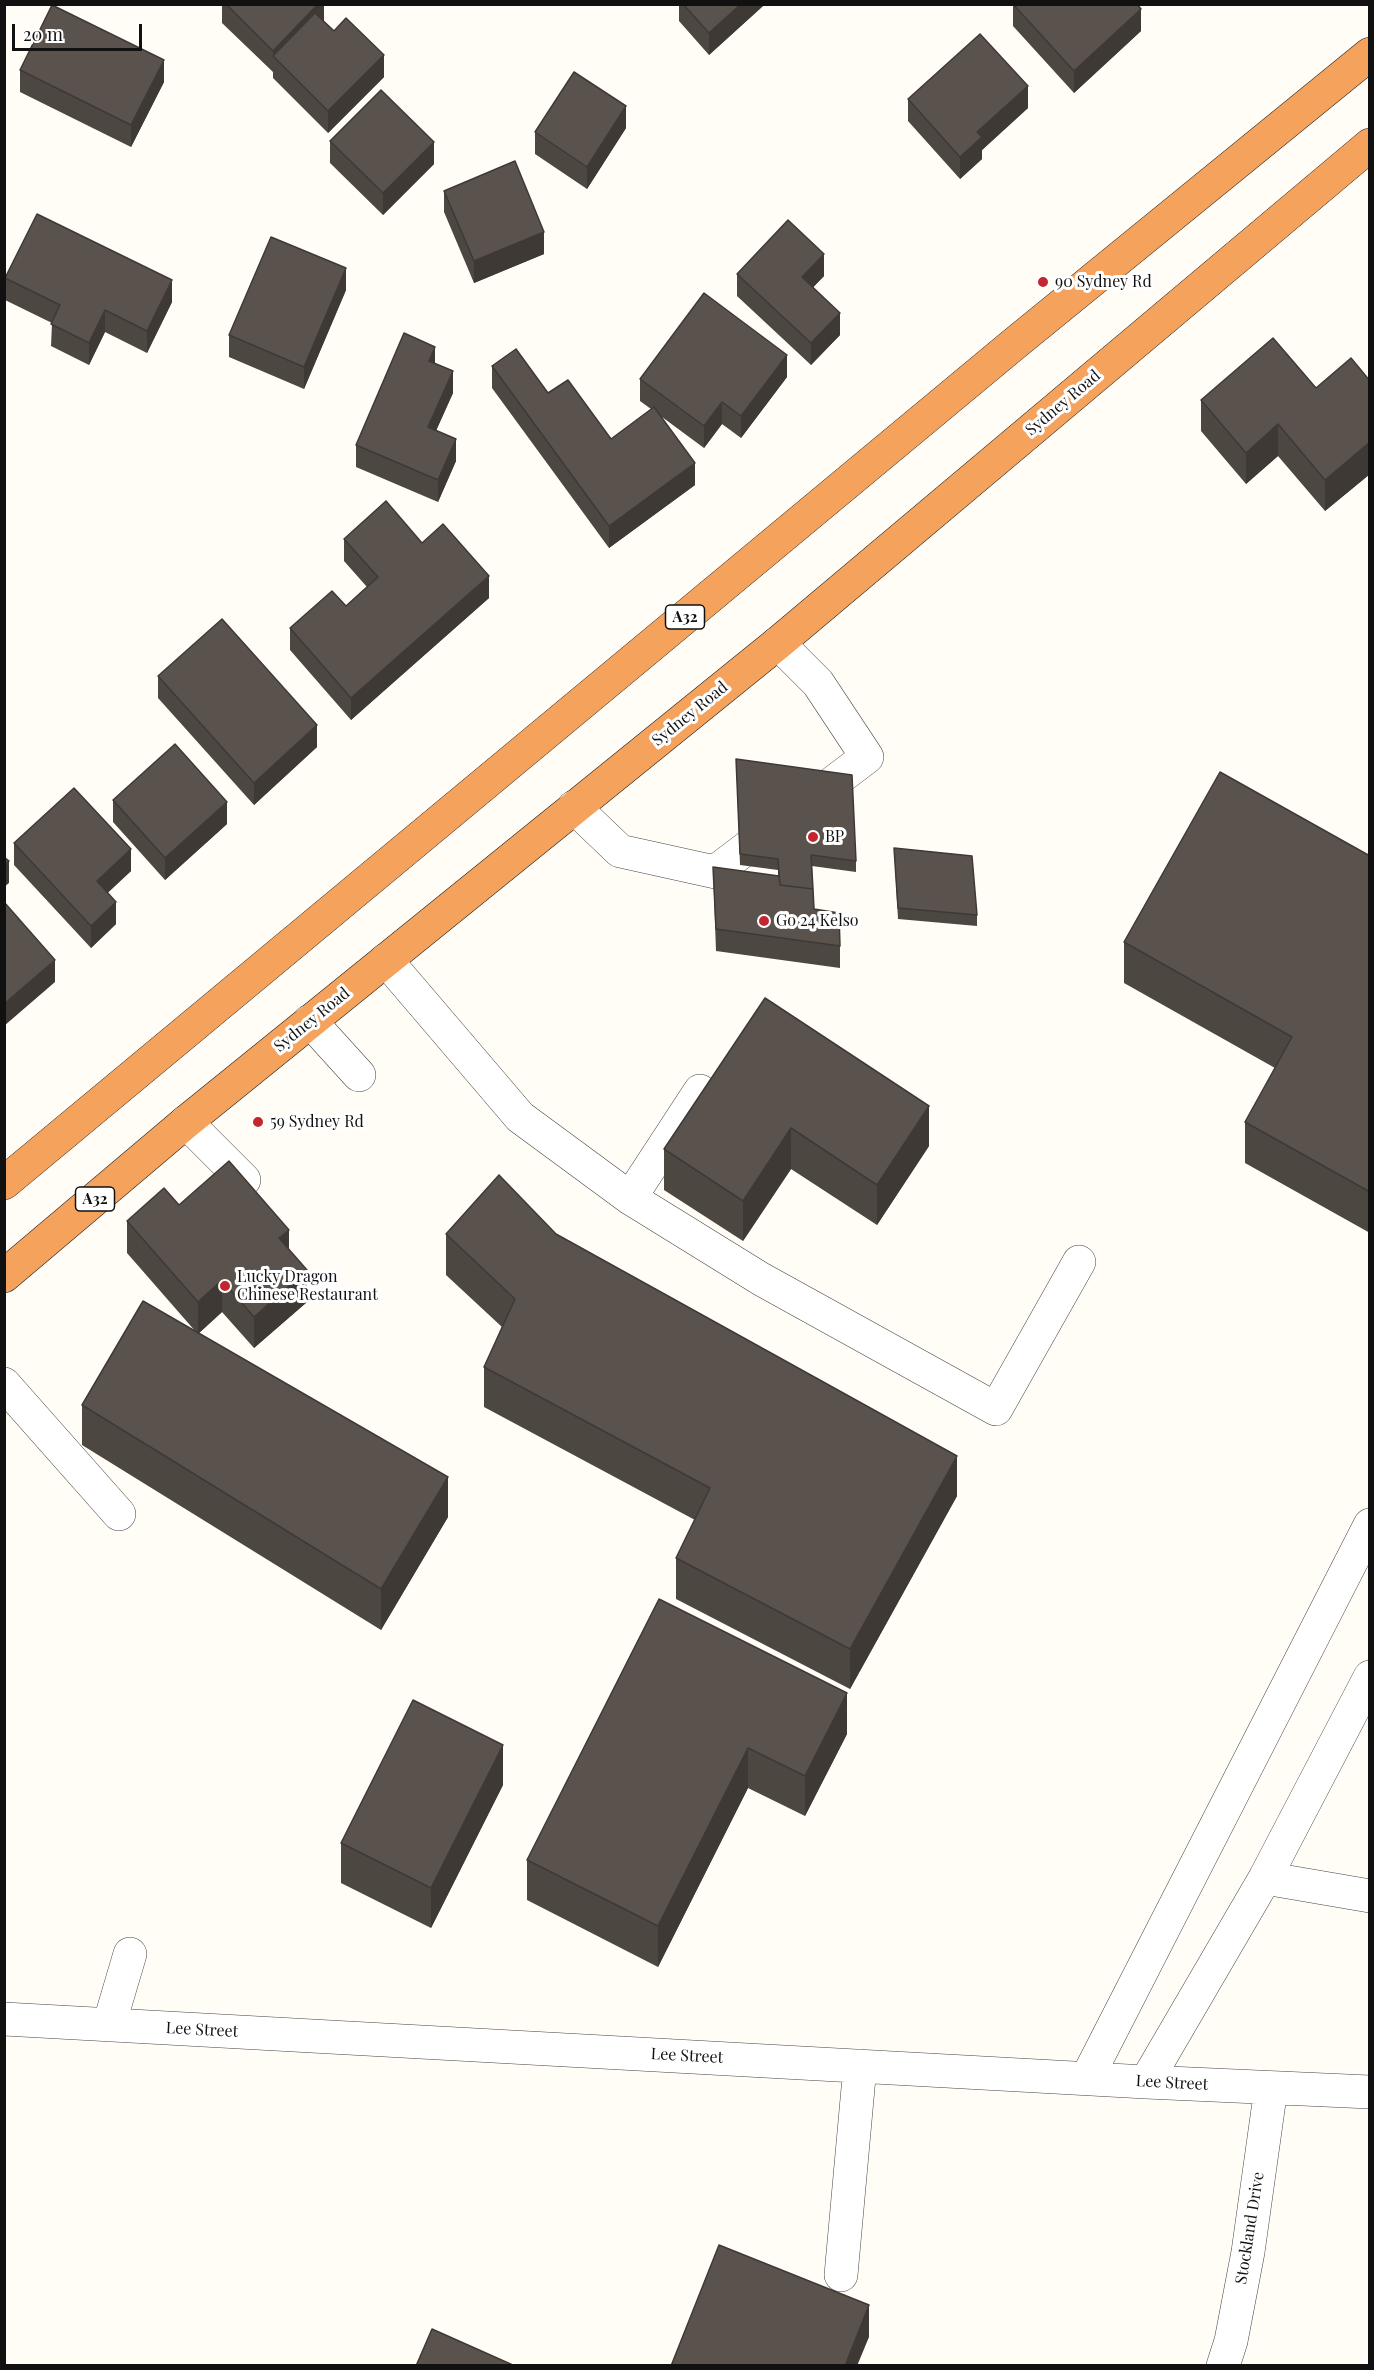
<!DOCTYPE html>
<html>
<head>
<meta charset="utf-8">
<style>
  body { margin:0 }
  #map { position:relative; width:1374px; height:2370px; overflow:hidden; background:#fffdf5; font-family:"Playfair Display",serif }
  canvas { display:block }
  .frame { position:absolute; inset:0; border:6px solid #111; pointer-events:none }
  .scale { position:absolute; left:12px; top:24px; width:130px; height:27px; box-sizing:border-box; border:3px solid #111; border-top:0; padding-left:8px; font-size:18px; line-height:21px; white-space:nowrap; color:#111; -webkit-text-stroke:4px #fff; paint-order:stroke }
</style>
</head>
<body>
<div id="map">
<canvas width="1374" height="2370"></canvas>
<div class="frame"></div>
<div class="scale">20 m</div>
</div>
<script>
const ctx = document.querySelector('canvas').getContext('2d');
ctx.lineJoin = 'round';
function shape(rows) {
  const path = new Path2D();
  for (const r of rows) {
    path.moveTo(r[0], r[1]);
    for (let i = 2; i < r.length; i += 2) path.lineTo(r[i], r[i + 1]);
  }
  return path;
}
function strokePath(path, color, width, dash) {
  ctx.strokeStyle = color;
  ctx.lineWidth = width;
  ctx.lineCap = dash ? 'butt' : 'round';
  ctx.setLineDash(dash || []);
  ctx.stroke(path);
}
function paint(path, color) {
  ctx.fillStyle = color;
  ctx.fill(path, 'evenodd');
}
function label(font, color, halo, rows, align = 'center') {
  ctx.font = font + ' "Playfair Display",serif';
  ctx.lineWidth = 6;
  ctx.setLineDash([]);
  ctx.textBaseline = 'middle';
  ctx.strokeStyle = halo;
  ctx.fillStyle = color;
  for (const [text, x, y, turn = 0] of rows) {
    ctx.save();
    ctx.translate(x, y);
    ctx.rotate((+turn || 0) * Math.PI / 180);
    ctx.textAlign = isNaN(turn) ? turn : align;
    if (halo) ctx.strokeText(text, 0, 0);
    ctx.fillText(text, 0, 0);
    ctx.restore();
  }
}
const minor = shape([
  [574,807,620,851,715,872,867,757,818,683,778,643],
  [386,960,520,1117,630,1198,761,1279,996,1409,1079,1262],
  [310,1021,359,1075],
  [186,1122,244,1180],
  [630,1198,700,1091],
  [4,1384,119,1514],
  [1265,1878,1370,1896],
  [4,2019,1146,2082,1370,2092],
  [109,2025,130,1954],
  [1087,2078,1370,1525],
  [1146,2082,1265,1878,1370,1677],
  [841,2275,860,2066],
  [1223,2366,1231,2341,1248,2252,1271,2088]
]);
const highway = shape([
  [4,1183,1014,344,1370,54],
  [4,1276,186,1122,778,643,1370,145]
]);
strokePath(minor, '#444', 34);
strokePath(highway, '#222', 34);
strokePath(minor, '#fff', 33);
strokePath(highway, '#f5a25d', 33);
paint(shape([
  [222,4,324,4,324,21,384,77,328,133,273,78,273,72,222,23],
  [679,4,763,4,763,6,709,55,679,21],
  [1013,4,1141,31,1074,93,1013,26],
  [20,70,164,82,131,147,20,92],
  [908,99,1028,108,982,150,982,159,960,179,908,121],
  [626,128,587,189,535,154,535,132],
  [330,141,434,164,383,215,330,163],
  [444,191,544,254,474,283,444,212],
  [737,274,824,276,813,287,840,335,811,365,737,296],
  [5,278,172,302,147,353,105,332,89,365,51,346,52,323,5,300],
  [346,290,304,389,229,357,229,335],
  [435,363,453,393,436,430,456,461,438,502,356,467,356,445],
  [492,366,548,393,611,439,651,409,640,401,640,379,787,377,741,438,722,424,704,448,662,417,695,485,609,548,492,388],
  [1370,381,1370,474,1325,511,1278,456,1246,484,1201,431,1201,400,1316,388],
  [344,539,422,543,489,598,351,720,290,650,290,628,346,606,367,587,344,561],
  [158,676,317,747,254,805,158,698],
  [736,759,856,861,856,872,812,866,814,909,840,946,840,968,716,951,713,867,778,876,778,870,740,865],
  [113,800,227,824,165,880,113,822],
  [14,843,131,871,107,893,116,924,91,948,14,865],
  [894,848,977,915,977,926,898,919],
  [1370,856,1370,1233,1245,1163,1245,1122,1275,1068,1124,983,1124,942],
  [765,998,929,1146,877,1225,791,1169,743,1241,664,1190,664,1149],
  [179,1205,289,1250,307,1302,254,1348,222,1312,199,1333,448,1517,381,1630,82,1445,82,1405,196,1332,127,1253,127,1221],
  [446,1234,556,1234,957,1496,850,1689,676,1599,676,1558,695,1520,484,1407,484,1367,502,1327,446,1275],
  [659,1599,847,1734,805,1816,748,1788,658,1967,527,1900,527,1860],
  [503,1785,431,1928,341,1883,341,1843]
]), '#4d4742');
paint(shape([
  [318,4,324,4,324,20,281,64,273,56,273,51],
  [741,4,763,4,763,6,709,55,709,33],
  [1141,9,1141,31,1074,93,1074,71],
  [384,55,384,77,328,133,328,111],
  [164,60,164,82,131,147,131,125],
  [1028,86,1028,108,982,150,982,159,960,179,960,157,977,132],
  [626,106,626,128,587,189,587,167],
  [434,142,434,164,383,215,383,193],
  [544,232,544,254,474,283,474,261],
  [824,254,824,276,802,299,802,277],
  [346,268,346,290,304,389,304,367],
  [172,280,172,302,147,353,147,331],
  [105,310,105,332,89,365,89,343],
  [840,313,840,335,811,365,811,343],
  [435,347,435,369,429,361],
  [787,355,787,377,741,438,741,416],
  [453,371,453,393,428,449,428,427],
  [722,402,722,424,704,448,704,426],
  [1278,424,1278,456,1246,484,1246,453],
  [456,439,456,461,438,502,438,480],
  [1370,442,1370,474,1325,511,1325,480],
  [695,463,695,485,609,548,609,526],
  [489,576,489,598,351,720,351,698],
  [317,725,317,747,254,805,254,783],
  [227,802,227,824,165,880,165,858],
  [131,849,131,871,97,903,97,881],
  [9,861,9,883,4,887,4,865],
  [116,902,116,924,91,948,91,926],
  [55,960,55,982,4,1026,4,1004],
  [929,1106,929,1146,877,1225,877,1185],
  [791,1128,791,1169,743,1241,743,1201],
  [289,1230,289,1261,279,1238],
  [307,1270,307,1302,254,1348,254,1317],
  [222,1280,222,1312,198,1334,198,1302],
  [957,1456,957,1496,850,1689,850,1649],
  [448,1477,448,1517,381,1630,381,1589],
  [847,1693,847,1734,805,1816,805,1776],
  [503,1745,503,1785,431,1928,431,1888],
  [748,1748,748,1788,658,1967,658,1926],
  [869,2305,869,2337,857,2366,845,2366]
]), '#3f3936');
const building = shape([
  [226,4,318,4,273,51,226,4],
  [683,4,741,4,709,33,683,4],
  [1013,4,1137,4,1141,9,1074,71,1013,4],
  [52,5,164,60,131,125,20,70,52,5],
  [315,13,334,31,346,18,384,55,328,111,273,56,315,13],
  [980,34,1028,86,977,132,982,137,960,157,908,99,980,34],
  [574,72,626,106,587,167,535,132,574,72],
  [381,90,434,142,383,193,330,141,381,90],
  [515,161,544,232,474,261,444,191,515,161],
  [37,214,172,280,147,331,105,310,89,343,51,324,60,305,5,278,37,214],
  [788,220,824,254,802,277,840,313,811,343,737,274,788,220],
  [271,237,346,268,304,367,229,335,271,237],
  [704,293,787,355,741,416,722,402,704,426,640,379,704,293],
  [404,333,435,347,429,361,453,371,428,427,456,439,438,480,356,445,404,333],
  [1273,338,1316,388,1351,358,1370,381,1370,442,1325,480,1278,424,1246,453,1201,400,1273,338],
  [516,349,548,393,568,380,611,439,654,407,695,463,609,526,492,366,516,349],
  [386,501,422,543,443,524,489,576,351,698,290,628,332,591,346,606,378,577,344,539,386,501],
  [222,619,317,725,254,783,158,676,222,619],
  [175,744,227,802,165,858,113,800,175,744],
  [736,759,852,775,856,861,811,855,813,889,780,885,778,859,740,854,736,759],
  [1220,772,1370,856,1370,1192,1245,1122,1292,1037,1124,942,1220,772],
  [74,788,131,849,97,881,116,902,91,926,14,843,74,788],
  [894,848,972,856,977,915,898,908,894,848],
  [4,857,9,861,4,865,4,857],
  [713,867,779,876,780,885,813,889,814,909,839,913,840,946,716,929,713,867],
  [4,902,55,960,4,1004,4,902],
  [765,998,929,1106,877,1185,791,1128,743,1201,664,1149,765,998],
  [229,1161,289,1230,279,1238,307,1270,254,1317,222,1280,198,1302,127,1221,164,1188,179,1205,229,1161],
  [499,1175,556,1234,957,1456,850,1649,676,1558,710,1488,484,1367,515,1299,446,1234,499,1175],
  [143,1301,448,1477,381,1589,82,1405,143,1301],
  [659,1599,847,1693,805,1776,748,1748,658,1926,527,1860,659,1599],
  [413,1700,503,1745,431,1888,341,1843,413,1700],
  [719,2245,869,2305,845,2366,671,2366,719,2245],
  [432,2329,515,2366,416,2366,432,2329]
]);
paint(building, '#5a524d');
strokePath(building, '#3f3936', 1.5);
for (const [x, y, r, color] of [
  [1043,282,6,"#c4262e"],
  [813,837,6,"#c4262e"],
  [764,921,6,"#c4262e"],
  [258,1122,6,"#c4262e"],
  [225,1286,6,"#c4262e"]
]) {
  const dot = new Path2D();
  dot.arc(x, y, r, 0, 2 * Math.PI);
  ctx.fillStyle = color;
  ctx.fill(dot);
  strokePath(dot, '#fff', 2);
}
for (const [x, y, w] of [
  [685,617,39],
  [95,1199,39]
]) {
  const box = new Path2D();
  box.roundRect(x - w / 2, y - 12, w, 24, 4.5);
  ctx.fillStyle = '#fff';
  ctx.fill(box);
  strokePath(box, '#111', 1.5);
}
label('bold 15px', '#111', null, [
  ["A32",685,617],
  ["A32",95,1199]
]);
label('16px', '#111', '#fff', [
  ["90 Sydney Rd",1055,282],
  ["BP",825,837],
  ["Go 24 Kelso",776,921],
  ["59 Sydney Rd",270,1122],
  ["Lucky Dragon",237,1277],
  ["Chinese Restaurant",237,1295]
], 'left');
label('16px', '#111', '#fff', [
  ["Sydney Road",1063,403,-40],
  ["Sydney Road",690,714,-39],
  ["Sydney Road",312,1020,-39],
  ["Lee Street",202,2030,3],
  ["Lee Street",687,2056,3],
  ["Lee Street",1172,2083,3],
  ["Stockland Drive",1250,2228,-81]
]);
</script>
</body>
</html>
